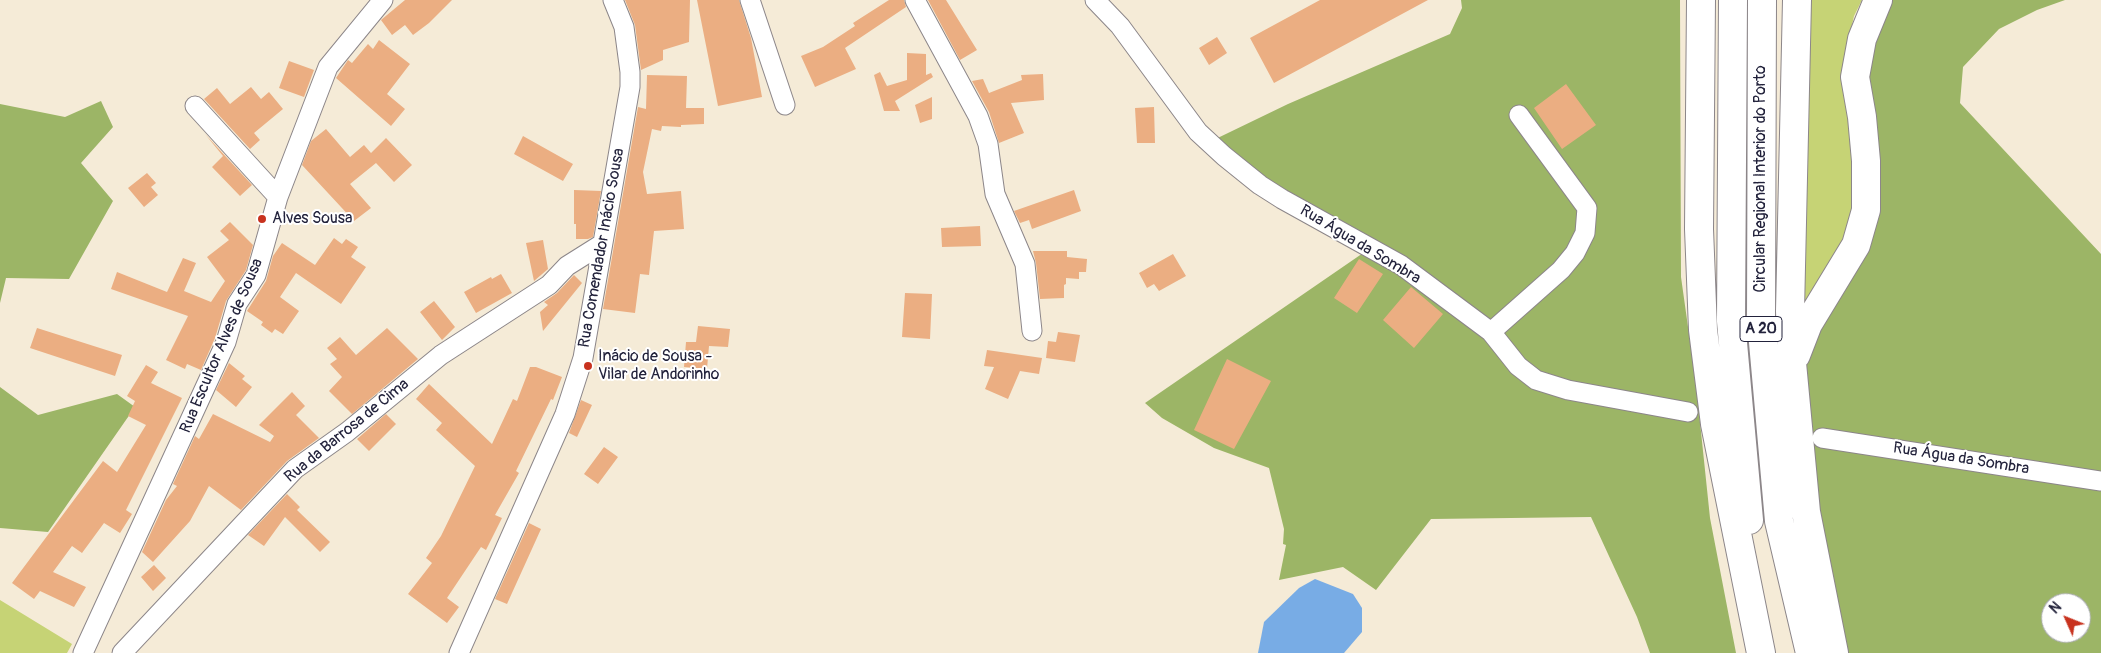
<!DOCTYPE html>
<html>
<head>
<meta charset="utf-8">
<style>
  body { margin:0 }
  #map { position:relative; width:2101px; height:653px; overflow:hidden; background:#f5ebd7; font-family:Pangolin,sans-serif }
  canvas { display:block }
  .north { position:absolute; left:2041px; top:593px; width:50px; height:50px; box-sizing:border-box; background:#fff; border:1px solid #a7a7b1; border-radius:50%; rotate:314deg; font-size:14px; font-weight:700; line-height:20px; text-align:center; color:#22223b }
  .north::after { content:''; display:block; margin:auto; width:18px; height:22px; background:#c8321e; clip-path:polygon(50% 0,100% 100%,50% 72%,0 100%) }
</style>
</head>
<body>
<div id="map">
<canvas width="2101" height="653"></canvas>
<div class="north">N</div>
</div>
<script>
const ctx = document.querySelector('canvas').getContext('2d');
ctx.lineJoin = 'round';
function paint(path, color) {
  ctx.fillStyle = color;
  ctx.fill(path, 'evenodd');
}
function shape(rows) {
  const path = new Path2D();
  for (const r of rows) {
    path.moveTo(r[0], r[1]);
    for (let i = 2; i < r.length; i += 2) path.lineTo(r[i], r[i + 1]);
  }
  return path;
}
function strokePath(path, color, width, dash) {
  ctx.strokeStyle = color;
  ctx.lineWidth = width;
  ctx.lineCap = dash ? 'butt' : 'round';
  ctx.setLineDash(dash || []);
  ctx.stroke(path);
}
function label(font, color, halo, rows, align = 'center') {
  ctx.font = font + ' Pangolin,sans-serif';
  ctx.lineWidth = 4;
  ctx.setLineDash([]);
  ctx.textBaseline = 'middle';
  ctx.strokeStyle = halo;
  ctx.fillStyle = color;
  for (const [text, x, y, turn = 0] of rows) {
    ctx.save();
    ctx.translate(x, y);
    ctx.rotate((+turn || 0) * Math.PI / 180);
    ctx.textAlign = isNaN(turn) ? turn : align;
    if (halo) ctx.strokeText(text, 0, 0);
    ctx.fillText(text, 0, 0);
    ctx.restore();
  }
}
paint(shape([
  [1804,0,1862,0,1854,16,1846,52,1860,185,1842,248,1805,311],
  [0,600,72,644,67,653,0,653]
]), '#c6d375');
paint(shape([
  [1461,0,1680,0,1681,277,1696,384,1710,518,1736,653,1650,653,1637,617,1591,517,1431,519,1376,590,1343,567,1279,580,1286,545,1283,544,1284,529,1269,468,1214,448,1162,418,1145,403,1366,251,1199,147,1288,104,1450,34,1462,8],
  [1893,0,2065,0,2037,10,1999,29,1963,67,1960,103,2101,254,2101,653,1833,653,1798,355,1866,249,1861,96,1875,20],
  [2051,603,2081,603,2081,633,2051,633],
  [101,101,113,127,81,163,113,201,69,279,6,278,0,303,0,104,65,117],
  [0,387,38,415,117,394,135,407,48,532,0,528]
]), '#9cb566');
paint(shape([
  [1315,579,1353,594,1362,608,1362,632,1344,653,1258,653,1264,622,1299,588]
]), '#78ace5');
paint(shape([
  [405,0,452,0,429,23,413,35,405,25,392,35,381,20],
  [625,0,690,0,689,42,663,50,663,60,641,70,635,25],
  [697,0,739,0,751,38,762,97,718,106],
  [889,0,904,0,906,7,845,48,856,69,815,87,801,56,823,47,855,26,853,23],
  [928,0,946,0,977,50,960,60],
  [1320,0,1428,0,1274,83,1250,38],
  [1217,37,1227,53,1209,65,1199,48],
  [379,40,410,64,387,94,405,109,391,126,336,78,348,60,352,63,368,44,373,49],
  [907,53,926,54,926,75,931,73,933,77,895,101,900,111,884,111,874,75,880,72,887,86,907,80],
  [289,61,314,70,304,97,279,88],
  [1043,74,1044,100,1011,103,1024,133,999,143,989,112,972,81,983,79,989,93,1022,80,1021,75],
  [647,75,687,76,686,108,704,108,704,124,681,125,681,127,662,126,661,131,652,129,643,172,647,194,681,191,684,229,654,231,649,275,640,274,635,313,603,309,638,107,646,109],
  [1566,84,1596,125,1562,149,1534,108],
  [251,87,261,99,269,92,283,109,254,133,260,140,250,149,204,99,217,88,230,104],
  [932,97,932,119,920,123,915,105],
  [1154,107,1155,143,1137,143,1135,108],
  [326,129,350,157,364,145,371,153,386,138,412,165,394,182,376,163,350,184,371,208,354,221,302,165,311,141],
  [205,134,252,185,240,196,212,167,223,156],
  [523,136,573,164,563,181,514,154],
  [147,173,156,183,151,187,158,195,144,207,128,188],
  [574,190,601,191,593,237,588,239,576,239,576,224,574,224],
  [1074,190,1081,211,1032,229,1029,220,1020,223,1014,211],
  [230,222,253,245,246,270,226,301,215,338,201,370,187,364,185,369,166,360,188,316,111,289,117,272,167,292,183,258,196,263,184,291,211,302,225,281,207,257,229,240,220,231],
  [980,226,981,246,942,247,941,228],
  [334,238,342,244,346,239,358,247,351,257,366,267,341,304,296,273,280,297,299,311,283,334,275,329,272,333,261,325,263,322,247,311,266,281,273,256,282,243,315,265],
  [543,240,548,269,534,281,526,243],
  [1033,251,1067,251,1067,257,1087,259,1086,272,1079,272,1079,279,1066,278,1066,284,1064,285,1064,298,1040,299,1036,263],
  [1173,254,1186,276,1159,291,1154,284,1147,288,1139,273],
  [1359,259,1383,274,1357,313,1334,298],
  [501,274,512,293,476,313,464,292,491,277,492,279],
  [574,275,582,283,543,331,540,312,548,305,544,302,557,293],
  [1411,287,1443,314,1414,348,1383,320],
  [905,293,932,294,930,339,902,337],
  [434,301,455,327,442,340,420,312],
  [698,326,730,329,728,347,709,346,707,369,684,367,686,342,696,342],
  [37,328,122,355,115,376,30,348],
  [387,328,418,359,352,414,329,391,342,377,330,364,337,359,327,348,340,337,356,355],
  [1058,332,1080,335,1075,362,1046,358,1048,341,1056,342],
  [987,350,1042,358,1039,374,1020,371,1008,399,985,389,994,367,984,366],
  [1227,359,1271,381,1234,449,1194,430],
  [229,363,245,376,242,379,252,387,236,407,216,390],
  [146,365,158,372,151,383,182,398,126,510,132,514,120,533,104,523,82,553,72,546,53,572,86,587,74,607,40,591,34,599,12,583,103,461,117,472,146,425,128,416,135,401,127,396],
  [530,367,536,367,562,377,553,400,551,399,516,471,519,473,495,515,502,518,486,550,481,547,447,598,459,607,447,623,408,594,432,563,426,558,441,536,475,466,436,430,442,423,416,399,429,384,492,444,513,399,517,401],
  [292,392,305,406,296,415,319,438,287,461,241,510,209,486,190,521,153,562,142,552,166,500,177,486,173,484,195,436,199,439,213,414,270,442,274,436,259,425],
  [581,400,592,405,577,437,569,433],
  [386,414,396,424,369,451,357,439],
  [604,447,618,457,598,484,584,474],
  [287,494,300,507,297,510,330,542,320,552,285,517,264,546,248,535],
  [529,523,541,529,507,604,495,599],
  [154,565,166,578,153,591,141,577]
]), '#ebae82');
const minor = shape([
  [750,0,785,105],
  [915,0,978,116,988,144,995,194,1025,264,1032,331],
  [1095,0,1120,26,1198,132,1224,156,1260,185,1282,199,1401,265,1491,332,1518,366,1536,380,1568,390,1688,412],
  [195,106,278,197],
  [1491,332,1561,270,1575,253,1585,233,1587,208,1519,115],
  [1822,438,2101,481],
  [83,653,226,342,237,304,256,275,278,197,328,67,383,0],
  [122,653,295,469,347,432,441,355,549,285,567,266,602,244],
  [459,653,565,414,583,358,630,87,630,72,624,27,613,0]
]);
const motorway = shape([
  [1701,0,1699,229,1703,330,1715,424,1761,653],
  [1733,0,1731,321,1749,520],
  [1762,0,1761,320,1779,521,1810,653],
  [1797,0,1790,311,1792,363,1806,512,1834,653],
  [1796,355,1808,324,1856,245,1866,210,1866,161,1862,117,1855,77,1862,39,1878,0]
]);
strokePath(minor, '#8c8689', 21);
strokePath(motorway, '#8c8689', 30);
strokePath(minor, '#fff', 19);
strokePath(motorway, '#fff', 28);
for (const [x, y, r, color] of [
  [262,219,5,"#c8321e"],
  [588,366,5,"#c8321e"]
]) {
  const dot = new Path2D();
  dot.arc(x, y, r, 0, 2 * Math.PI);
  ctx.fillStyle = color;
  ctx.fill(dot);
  strokePath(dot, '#fff', 2);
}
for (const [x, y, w] of [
  [1761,329,42]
]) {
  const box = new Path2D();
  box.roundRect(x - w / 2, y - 12.5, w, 25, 4);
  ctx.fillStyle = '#fff';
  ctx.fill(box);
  strokePath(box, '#22223b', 1);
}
label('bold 15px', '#22223b', null, [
  ["A 20",1761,329]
]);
label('16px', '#22223b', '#fff', [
  ["Circular Regional Interior do Porto",1761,179,-90],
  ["Rua Água da Sombra",1360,245,31],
  ["Rua Comendador Inácio Sousa",602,248,-80],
  ["Rua Escultor Alves de Sousa",222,346,-67],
  ["Rua da Barrosa de Cima",347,431,-39],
  ["Rua Água da Sombra",1961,459,9]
]);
label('16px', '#22223b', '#fff', [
  ["Alves Sousa",272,219],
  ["Inácio de Sousa -",598,357],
  ["Vilar de Andorinho",598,375]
], 'left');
</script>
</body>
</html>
